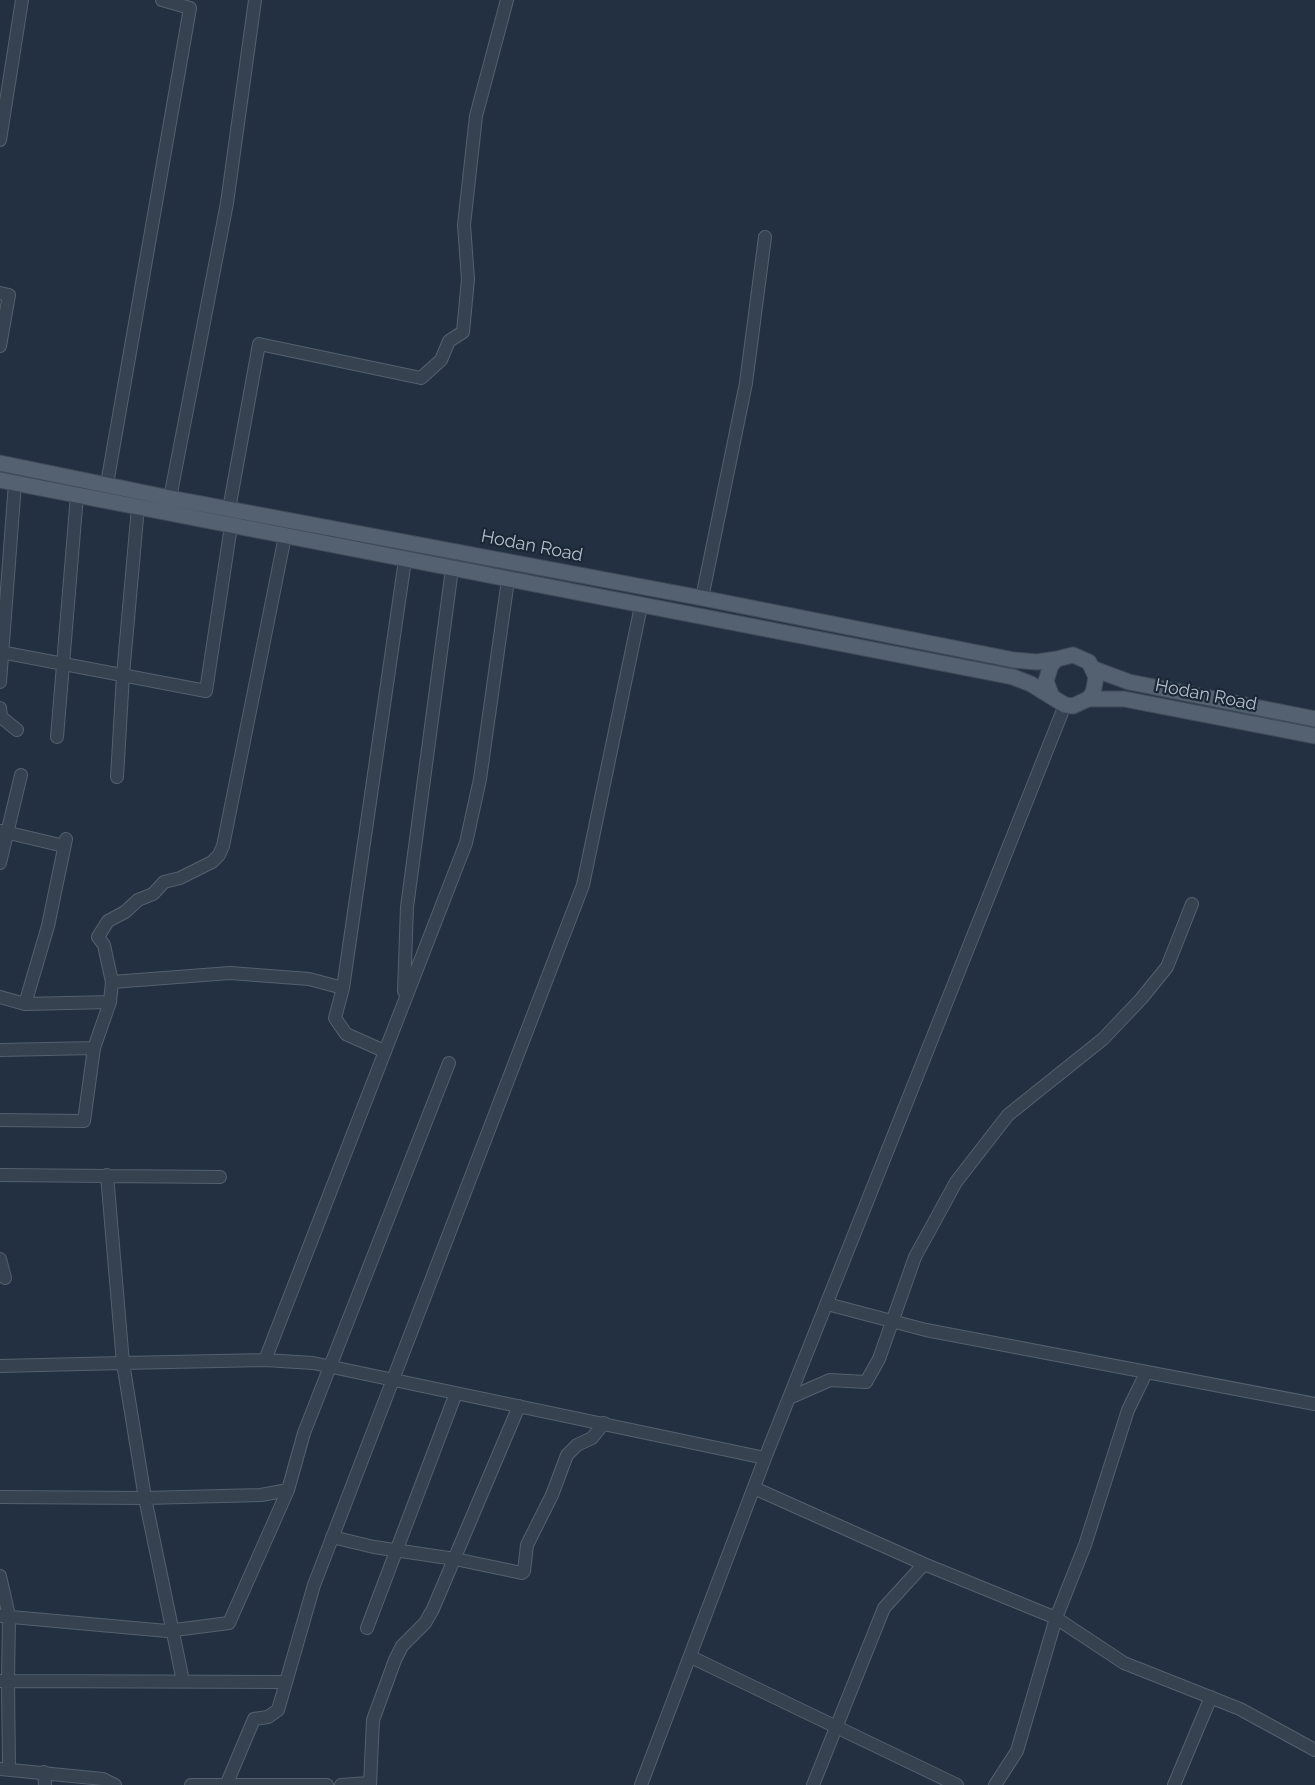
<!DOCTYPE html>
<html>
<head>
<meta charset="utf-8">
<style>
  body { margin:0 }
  canvas { display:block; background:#223041 }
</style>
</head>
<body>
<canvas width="1315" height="1785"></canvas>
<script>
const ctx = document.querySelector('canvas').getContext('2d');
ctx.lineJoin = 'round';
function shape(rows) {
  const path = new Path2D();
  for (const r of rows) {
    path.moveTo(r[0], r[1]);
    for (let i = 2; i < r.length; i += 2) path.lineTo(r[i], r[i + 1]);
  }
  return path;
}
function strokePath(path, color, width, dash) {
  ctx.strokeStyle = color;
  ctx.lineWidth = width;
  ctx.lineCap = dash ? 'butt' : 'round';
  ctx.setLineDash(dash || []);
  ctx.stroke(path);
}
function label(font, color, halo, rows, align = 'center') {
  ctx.font = font + ' Raleway,sans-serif';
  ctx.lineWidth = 4.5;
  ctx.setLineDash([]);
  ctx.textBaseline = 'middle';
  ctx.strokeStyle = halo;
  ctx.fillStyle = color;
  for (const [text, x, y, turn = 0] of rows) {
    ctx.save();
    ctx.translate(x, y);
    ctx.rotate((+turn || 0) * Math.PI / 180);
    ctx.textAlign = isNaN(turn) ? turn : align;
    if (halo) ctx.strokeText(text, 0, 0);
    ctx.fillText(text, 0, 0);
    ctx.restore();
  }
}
const minor = shape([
  [0,140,22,0],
  [0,293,9,295,0,346],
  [107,484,190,8,162,0],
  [170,498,227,203,255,0],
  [229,509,259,344,421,378,441,360,449,341,463,332,468,279,464,225,476,116,507,0],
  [702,598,746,383,765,237],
  [0,652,206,691,231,526],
  [0,682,15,483],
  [0,708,1,717,17,730],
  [57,737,77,495],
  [117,777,123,675,138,507],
  [1,831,64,846],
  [0,863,21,775],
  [112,982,230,973,309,979,343,988],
  [404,991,407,907,452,569],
  [0,997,25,1004,110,1002],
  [25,1004,48,926,66,839],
  [0,1050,94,1048],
  [384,1051,346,1034,335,1018,343,988,405,560],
  [0,1120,84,1121,94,1048,110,1002,112,982,104,945,98,937,108,921,125,912,138,900,153,894,164,882,180,878,212,862,219,855,223,846,285,536],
  [0,1175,220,1177],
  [0,1259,5,1278],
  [827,1304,926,1330,1315,1404],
  [265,1360,466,843,480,779,508,580],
  [0,1366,123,1363,107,1175],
  [789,1398,830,1380,866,1382,879,1359,915,1257,956,1182,1008,1115,1103,1039,1141,999,1167,967,1192,904],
  [754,1488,924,1564,1056,1618,1124,1663,1240,1709,1315,1750],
  [0,1497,145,1498,261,1495,288,1490,304,1433,449,1063],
  [332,1537,374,1547,455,1559,522,1573,524,1571,527,1545,552,1495,567,1455,577,1445,592,1438,604,1423],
  [0,1576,9,1616,8,1681,284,1682],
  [0,1616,167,1631,229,1623,288,1490],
  [367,1628,456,1393],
  [691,1657,957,1785],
  [1,1681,8,1681,9,1769],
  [183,1681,145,1498,123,1363,265,1360,313,1363,765,1458],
  [0,1769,103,1779,115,1785],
  [44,1772,45,1785],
  [227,1783,254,1719,268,1717,278,1710,314,1585,583,885,641,606],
  [191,1785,327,1785],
  [341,1785,369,1783],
  [370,1785,373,1720,395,1660,402,1646,425,1623,433,1609,519,1406],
  [641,1785,765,1458,1065,705],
  [813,1785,884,1608,924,1564],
  [995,1785,1017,1751,1056,1618,1085,1545,1128,1410,1146,1373],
  [1174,1785,1211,1697]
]);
const major = shape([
  [0,463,170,498,702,598,1014,660,1037,662,1057,659],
  [0,480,1013,677,1031,684,1052,697],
  [1094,669,1129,682,1315,719],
  [1088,699,1093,693,1096,677,1089,662,1073,655,1057,659,1051,665,1046,681,1052,697,1065,705,1073,706,1088,699,1124,699,1315,736]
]);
strokePath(minor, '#54606e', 14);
strokePath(major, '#404b59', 17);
strokePath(minor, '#364250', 12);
strokePath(major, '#546170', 15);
label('18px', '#b3bdcb', '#1b2735', [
  ["Hodan Road",532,546,11],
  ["Hodan Road",1206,695,11]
]);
</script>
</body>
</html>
